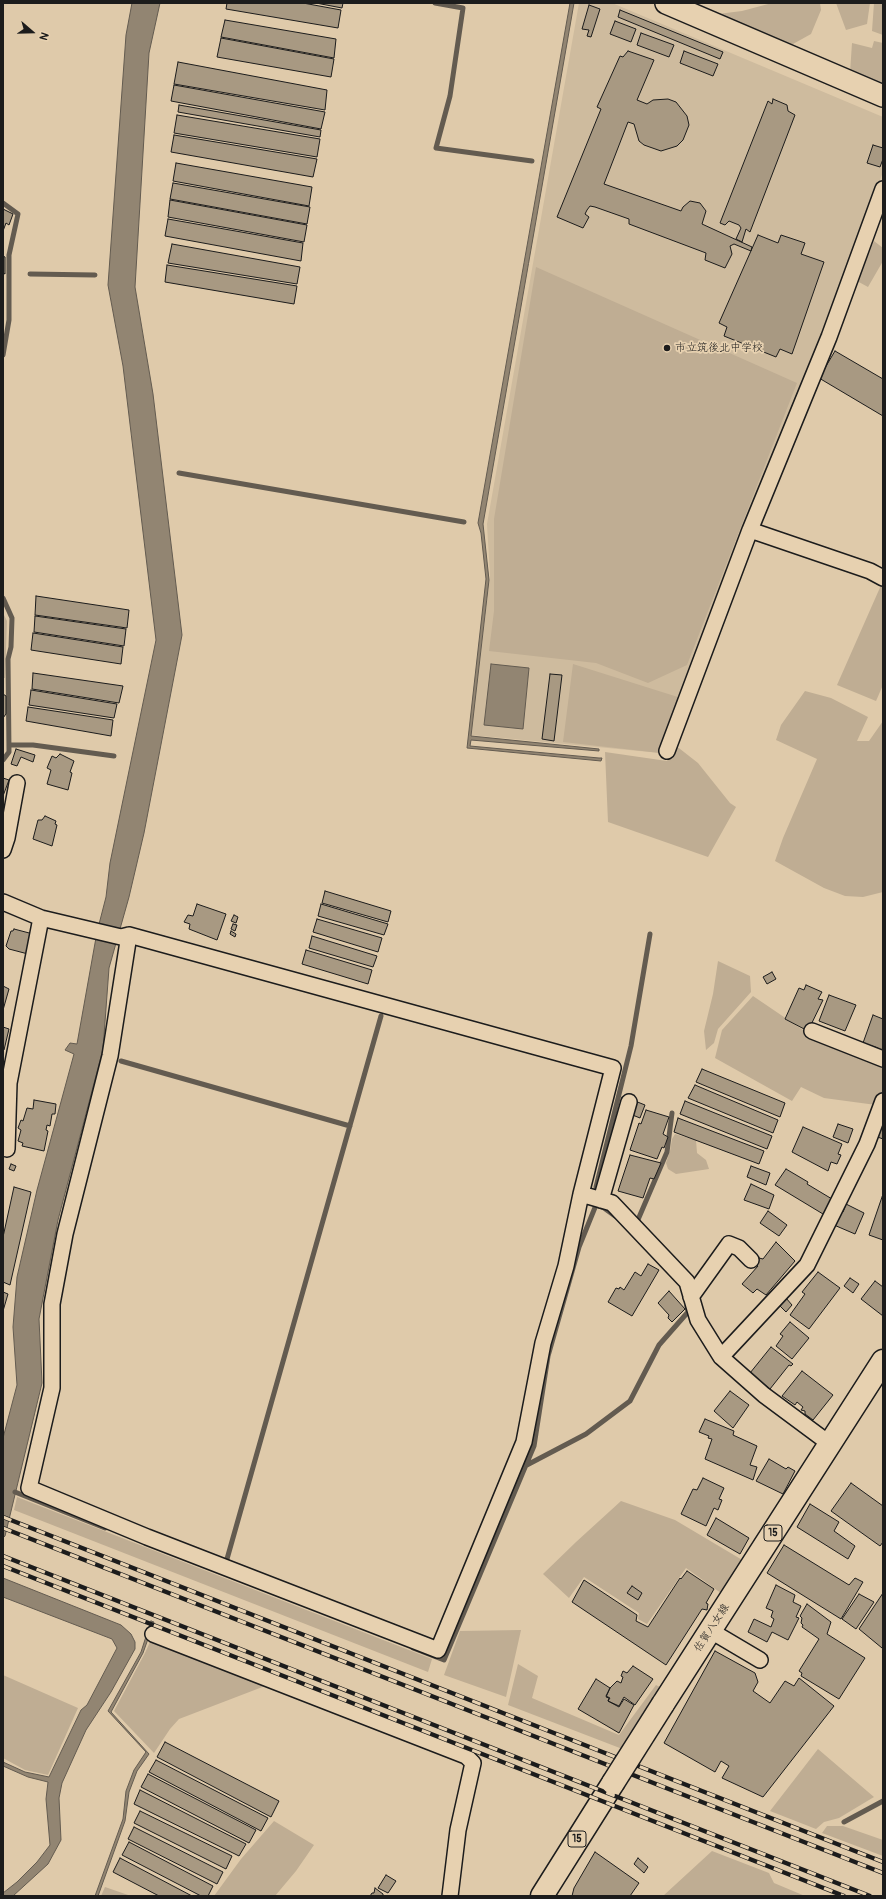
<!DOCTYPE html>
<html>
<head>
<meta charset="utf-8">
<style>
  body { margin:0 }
  #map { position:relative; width:886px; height:1899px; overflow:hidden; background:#dfcaaa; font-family:Pangolin,sans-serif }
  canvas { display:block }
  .frame { position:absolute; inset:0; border:4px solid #1c1c1c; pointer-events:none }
  .north { position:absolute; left:12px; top:12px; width:40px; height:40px; -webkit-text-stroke:3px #e7d1b0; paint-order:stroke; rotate:110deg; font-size:11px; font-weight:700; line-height:16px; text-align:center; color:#1c1c1c }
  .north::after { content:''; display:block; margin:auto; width:14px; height:18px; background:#1c1c1c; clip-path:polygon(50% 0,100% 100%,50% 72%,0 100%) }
</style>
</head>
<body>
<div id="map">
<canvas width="886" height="1899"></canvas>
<div class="frame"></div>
<div class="north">N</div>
</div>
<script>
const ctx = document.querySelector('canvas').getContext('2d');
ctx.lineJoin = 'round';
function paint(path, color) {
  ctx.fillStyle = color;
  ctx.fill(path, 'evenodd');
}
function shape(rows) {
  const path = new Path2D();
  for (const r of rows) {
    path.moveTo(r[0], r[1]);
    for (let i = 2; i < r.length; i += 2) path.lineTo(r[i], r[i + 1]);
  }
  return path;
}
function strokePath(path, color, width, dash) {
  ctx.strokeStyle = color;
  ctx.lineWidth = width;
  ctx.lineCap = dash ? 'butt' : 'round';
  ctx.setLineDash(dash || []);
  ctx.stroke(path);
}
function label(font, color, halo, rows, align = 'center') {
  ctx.font = font + ' Pangolin,"Klee One",sans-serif';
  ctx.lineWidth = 3.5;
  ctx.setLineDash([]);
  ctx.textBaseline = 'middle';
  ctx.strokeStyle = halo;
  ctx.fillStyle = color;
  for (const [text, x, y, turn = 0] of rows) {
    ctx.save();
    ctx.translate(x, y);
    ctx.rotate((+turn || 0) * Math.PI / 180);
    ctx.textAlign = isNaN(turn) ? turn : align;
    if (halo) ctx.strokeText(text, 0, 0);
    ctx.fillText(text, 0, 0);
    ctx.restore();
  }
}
paint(shape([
  [579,3,612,3,883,117,883,172,660,753,471,735,490,576,487,524]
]), '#cebb9e');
paint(shape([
  [772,3,820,3,821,10,811,34,784,49,710,15,742,11],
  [836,3,870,3,867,24,846,30],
  [874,3,883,3,883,35,872,31],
  [874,41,883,43,883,87,850,73,852,43,872,48],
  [874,241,883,248,883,261,868,287,857,281],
  [536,267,797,383,687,665,648,683,596,663,489,651,494,611,494,519],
  [882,583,883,685,876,701,837,685],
  [3,613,7,621,5,678,3,678],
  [573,664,681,698,660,753,563,742],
  [805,691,831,698,868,717,857,741,869,741,883,721,883,892,863,897,845,896,824,888,775,861,783,838,817,759,776,740,781,725],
  [675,745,698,763,730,803,736,807,708,857,608,822,605,752,667,761],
  [718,961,750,976,751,992,718,1029,714,1043,706,1050,704,1031,713,994],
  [753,996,806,1032,883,1062,883,1090,876,1105,824,1098,801,1087,792,1101,715,1058,722,1030],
  [675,1134,696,1140,697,1153,706,1160,709,1169,676,1174,668,1169,666,1163,670,1151,672,1139],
  [17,1497,432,1659,428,1672,14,1510],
  [621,1501,675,1520,744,1561,725,1596,686,1568,647,1624,638,1619,639,1613,584,1577,569,1598,543,1574,576,1542],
  [521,1630,506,1697,444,1675,460,1631],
  [150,1642,265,1686,179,1719,170,1729,154,1753,114,1711,145,1653],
  [518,1664,538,1676,532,1698,619,1735,656,1685,666,1690,625,1750,508,1705],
  [3,1675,78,1708,48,1775,25,1770,3,1758],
  [818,1749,874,1797,839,1818,824,1822,816,1829,770,1811],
  [274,1821,314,1845,296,1871,275,1896,214,1896,241,1859],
  [827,1826,843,1826,883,1840,883,1856,822,1833],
  [712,1851,769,1873,774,1883,805,1896,663,1896],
  [105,1887,131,1896,101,1896]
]), '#bfad93');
const water = shape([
  [132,3,160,3,149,53,135,287,153,394,182,635,144,833,129,897,109,968,103,1049,58,1220,39,1319,42,1383,5,1536,3,1538,3,1438,17,1385,13,1327,17,1277,37,1190,74,1054,65,1050,70,1043,77,1044,97,932,106,897,110,863,156,640,123,366,108,285,126,35,132,3],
  [570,3,574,3,483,524,489,580,471,736,599,749,599,751,471,740,470,746,599,758,602,758,601,761,467,748,486,579,481,533,478,523,570,3],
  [491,664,529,668,523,729,484,725,491,664],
  [3,1578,121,1625,131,1634,135,1642,135,1649,111,1692,86,1730,62,1783,59,1798,61,1840,48,1864,13,1896,3,1896,3,1893,17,1882,37,1862,50,1845,46,1799,48,1782,28,1777,3,1766,3,1762,25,1772,49,1777,81,1710,87,1705,117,1648,112,1639,3,1597,3,1578],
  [151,1621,154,1622,143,1653,111,1712,149,1754,137,1771,129,1792,125,1821,98,1896,95,1896,123,1819,126,1791,134,1770,146,1752,108,1711,141,1652,151,1621]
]);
paint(water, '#928572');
strokePath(water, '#635b50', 1);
strokePath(shape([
  [435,3,463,8,450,96,436,148,532,161],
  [3,203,18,214,9,255,9,320,3,355],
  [30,274,95,275],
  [179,473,464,522],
  [3,598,12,618,11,647,8,659,9,752,3,760],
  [9,745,33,745,114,756],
  [121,1061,350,1126],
  [596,1187,631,1046,650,934],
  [637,1222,667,1152,672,1113],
  [525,1466,586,1434,630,1401,659,1345,688,1312,687,1306],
  [15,1492,105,1528],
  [225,1566,381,1016],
  [413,1648,444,1660,534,1446,548,1356,579,1247,596,1205,604,1208,615,1216],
  [844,1822,883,1801]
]), '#635b50', 5);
const building = shape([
  [227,3,303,3,341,10,338,28,226,9,227,3],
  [316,3,343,3,342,8,316,3],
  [589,5,600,9,591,37,587,36,589,30,582,29,589,5],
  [620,10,723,52,720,59,618,17,620,10],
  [225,20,336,39,334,58,221,37,225,20],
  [615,21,636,29,631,42,610,34,615,21],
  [641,33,674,45,669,57,637,45,641,33],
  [221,38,334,59,331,77,217,57,221,38],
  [628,51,654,60,637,100,647,104,653,100,668,99,676,102,687,116,689,125,683,140,677,146,661,151,644,145,639,141,634,124,628,122,604,184,681,211,683,207,690,201,700,203,706,211,702,224,752,247,751,251,734,244,730,246,732,254,725,268,705,260,706,253,629,224,629,219,595,207,590,206,587,210,585,214,589,217,583,228,557,217,601,109,597,107,620,56,623,57,628,51],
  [684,51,718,64,713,76,680,63,684,51],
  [178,62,327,90,325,110,174,84,178,62],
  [174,85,325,112,321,129,171,101,174,85],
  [773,99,787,105,788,111,795,115,750,232,746,229,742,242,736,239,741,228,739,225,729,221,725,225,720,223,768,101,772,104,773,99],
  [179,105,321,130,320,137,178,112,179,105],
  [177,115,320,139,317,157,174,133,177,115],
  [174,135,317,159,313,177,171,152,174,135],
  [873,145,883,148,883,159,880,167,867,163,873,145],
  [176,163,312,187,309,206,173,181,176,163],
  [173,183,310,207,307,224,170,199,173,183],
  [170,200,307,225,304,242,168,217,170,200],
  [3,209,13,214,9,225,6,223,3,231,3,209],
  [168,219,303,243,301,261,165,236,168,219],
  [758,235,778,243,781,235,805,243,801,254,824,262,792,354,780,349,776,357,724,336,727,327,719,323,758,235],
  [172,244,300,267,297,284,168,263,172,244],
  [3,256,5,257,5,274,3,273,3,256],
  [167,265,297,286,294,304,165,282,167,265],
  [835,351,883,379,883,416,819,378,835,351],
  [36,596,129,610,127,628,35,615,36,596],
  [35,616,126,629,124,646,34,632,35,616],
  [33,633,123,647,121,664,31,650,33,633],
  [33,673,123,686,119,703,32,689,33,673],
  [550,674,562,675,554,741,542,739,550,674],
  [31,690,117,704,114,718,29,705,31,690],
  [3,694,6,696,6,714,3,718,3,694],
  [28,707,113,720,111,736,26,721,28,707],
  [16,749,35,755,33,762,21,757,17,766,11,764,16,749],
  [60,754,74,761,70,772,72,773,68,790,47,784,51,770,47,768,52,756,56,758,60,754],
  [3,778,9,780,3,796,3,778],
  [45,816,56,821,55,824,57,825,52,846,33,839,38,820,42,820,45,816],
  [325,891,391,911,388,922,322,903,325,891],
  [197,904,226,914,217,940,189,929,190,924,184,922,188,915,193,916,197,904],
  [321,904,388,924,384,935,318,916,321,904],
  [234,915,238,917,236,923,231,921,234,915],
  [317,919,382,938,378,952,313,932,317,919],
  [233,924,237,925,235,931,231,929,233,924],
  [14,929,33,934,28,954,9,949,6,946,11,931,13,931,14,929],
  [231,931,236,934,235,937,230,934,231,931],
  [312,936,377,956,373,967,309,948,312,936],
  [306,950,372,970,368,984,302,964,306,950],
  [772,972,776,979,767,984,763,977,772,972],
  [806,985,822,992,818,999,823,1000,808,1031,785,1019,799,988,804,990,806,985],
  [3,986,9,989,3,1010,3,986],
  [829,995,856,1005,845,1031,819,1021,829,995],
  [873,1015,883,1019,883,1054,877,1052,878,1048,863,1043,873,1015],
  [3,1027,9,1029,4,1050,3,1050,3,1027],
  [702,1069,785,1103,780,1117,696,1082,702,1069],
  [695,1085,778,1120,773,1133,688,1098,695,1085],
  [34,1100,56,1104,55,1114,52,1114,50,1126,47,1125,46,1130,48,1131,44,1151,22,1146,23,1143,18,1141,21,1130,18,1128,21,1120,23,1121,27,1108,33,1109,34,1100],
  [635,1101,645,1105,640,1118,630,1114,635,1101],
  [685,1101,772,1136,767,1149,680,1114,685,1101],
  [646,1110,669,1117,663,1134,668,1137,664,1148,662,1147,657,1159,630,1150,639,1123,641,1124,646,1110],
  [678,1118,764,1151,759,1164,674,1132,678,1118],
  [883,1120,883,1139,875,1136,883,1120],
  [838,1124,853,1129,848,1143,833,1137,838,1124],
  [803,1127,842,1144,838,1154,841,1155,837,1164,831,1162,828,1171,792,1152,803,1127],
  [630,1155,661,1163,654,1179,650,1178,643,1198,618,1191,630,1155],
  [11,1164,16,1166,14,1171,9,1169,11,1164],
  [751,1166,770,1173,766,1185,747,1177,751,1166],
  [786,1169,808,1182,807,1184,832,1199,823,1214,775,1185,786,1169],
  [751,1184,774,1195,769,1209,744,1200,751,1184],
  [14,1187,31,1192,10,1285,3,1282,3,1237,14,1187],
  [882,1197,883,1198,883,1240,869,1235,882,1197],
  [846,1204,864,1213,855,1234,834,1225,840,1211,843,1212,846,1204],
  [768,1211,787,1225,779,1236,760,1223,768,1211],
  [776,1242,795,1261,766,1295,757,1289,753,1293,742,1284,758,1266,754,1263,759,1258,763,1259,776,1242],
  [648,1264,659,1270,632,1316,608,1302,616,1288,619,1289,620,1287,624,1290,635,1272,641,1276,648,1264],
  [818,1272,840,1288,809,1329,790,1315,805,1294,802,1292,818,1272],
  [850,1278,859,1284,853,1293,844,1286,850,1278],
  [875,1281,883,1287,883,1316,861,1299,875,1281],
  [669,1291,685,1309,672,1322,668,1318,669,1315,658,1303,669,1291],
  [3,1292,8,1294,3,1311,3,1292],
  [786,1298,792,1305,786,1312,779,1305,786,1298],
  [790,1322,809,1338,792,1359,776,1346,783,1336,780,1334,790,1322],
  [771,1347,793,1364,791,1366,789,1365,770,1389,750,1373,771,1347],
  [802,1371,833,1395,813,1420,805,1414,805,1411,801,1410,803,1407,797,1402,795,1405,782,1396,802,1371],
  [730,1391,749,1405,733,1428,714,1411,730,1391],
  [705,1419,734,1431,733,1435,757,1446,750,1465,757,1467,753,1480,705,1459,712,1439,708,1438,709,1436,699,1432,705,1419],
  [769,1459,786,1469,788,1467,795,1471,783,1494,756,1481,769,1459],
  [703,1478,724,1488,719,1499,722,1500,718,1510,714,1508,706,1526,681,1514,693,1489,697,1490,703,1478],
  [851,1483,883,1506,883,1542,880,1546,831,1511,851,1483],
  [810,1504,839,1522,834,1531,855,1546,848,1559,797,1527,810,1504],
  [716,1518,749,1538,740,1554,707,1535,716,1518],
  [784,1545,849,1585,855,1578,863,1582,841,1619,767,1573,784,1545],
  [687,1571,714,1589,706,1603,708,1604,707,1610,702,1609,666,1665,572,1602,584,1580,637,1615,636,1621,648,1627,680,1578,681,1579,687,1571],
  [776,1585,795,1595,793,1602,801,1606,796,1617,799,1618,788,1640,772,1632,767,1642,748,1632,754,1619,771,1627,774,1619,771,1617,773,1611,766,1608,776,1585],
  [632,1586,642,1593,638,1600,627,1593,632,1586],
  [883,1593,883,1646,882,1648,859,1629,883,1593],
  [859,1594,874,1602,856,1629,842,1619,859,1594],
  [807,1604,831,1622,827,1634,865,1658,839,1699,801,1676,802,1673,799,1671,819,1639,802,1627,803,1625,801,1623,802,1618,800,1616,807,1604],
  [715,1651,755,1673,758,1682,753,1691,770,1703,785,1681,794,1686,799,1678,834,1706,763,1797,722,1778,729,1766,721,1761,715,1772,664,1743,715,1651],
  [633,1666,653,1679,635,1705,624,1697,619,1706,608,1701,610,1698,606,1696,610,1688,617,1681,621,1683,623,1677,621,1676,623,1671,627,1673,633,1666],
  [596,1679,610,1688,606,1697,609,1698,608,1701,619,1707,624,1699,634,1705,619,1733,578,1709,596,1679],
  [165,1742,279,1801,271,1817,157,1757,165,1742],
  [156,1760,268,1818,261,1831,149,1772,156,1760],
  [148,1774,256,1830,249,1843,141,1787,148,1774],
  [140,1790,246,1844,239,1856,134,1804,140,1790],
  [140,1811,232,1856,226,1869,134,1823,140,1811],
  [134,1827,223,1872,217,1884,128,1839,134,1827],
  [129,1842,213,1886,208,1896,201,1896,122,1855,129,1842],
  [595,1852,639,1883,630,1896,572,1896,574,1888,595,1852],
  [120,1858,192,1896,159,1896,113,1872,120,1858],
  [638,1858,648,1867,644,1873,634,1864,638,1858],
  [386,1875,396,1881,388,1893,378,1888,386,1875],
  [375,1888,383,1894,383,1896,370,1896,372,1893,374,1893,375,1888]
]);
paint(building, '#a89982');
strokePath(building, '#1c1c1c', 1);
const street = shape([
  [750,530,870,571,883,578],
  [667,751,750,530,829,337,883,189],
  [3,850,7,838,17,783],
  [3,902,41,918,121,937,129,935,613,1068,581,1194,566,1266,543,1343,524,1442,438,1650,147,1537,29,1488,52,1388,52,1304,65,1234,110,1056,129,935],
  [812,1031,883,1059],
  [7,1149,9,1083,41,918],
  [581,1194,612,1203,687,1282,698,1320,721,1357,764,1395,830,1444],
  [601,1200,629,1102],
  [691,1297,729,1244,739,1248,751,1260],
  [721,1357,807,1265,867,1144,883,1101],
  [711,1631,760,1660],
  [153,1634,466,1756,473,1763,458,1830,450,1896]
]);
const secondary = shape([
  [666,3,883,96]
]);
const primary = shape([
  [663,1704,883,1361],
  [542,1896,613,1783]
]);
strokePath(street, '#1c1c1c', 18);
strokePath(secondary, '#1c1c1c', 24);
strokePath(primary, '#1c1c1c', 25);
strokePath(street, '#e7d1b0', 15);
strokePath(secondary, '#e7d1b0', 21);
strokePath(primary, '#e7d1b0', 22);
const rail = shape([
  [3,1517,883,1862],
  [3,1528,883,1873],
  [3,1556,870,1896],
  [3,1566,844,1896]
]);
strokePath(rail, '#1c1c1c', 4.5);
strokePath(rail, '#e7d1b0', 3, [9]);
const primaryBridge = shape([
  [613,1783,663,1704]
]);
strokePath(primaryBridge, '#1c1c1c', 25, []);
strokePath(primaryBridge, '#e7d1b0', 22);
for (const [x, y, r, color] of [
  [667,348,4,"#1c1c1c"]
]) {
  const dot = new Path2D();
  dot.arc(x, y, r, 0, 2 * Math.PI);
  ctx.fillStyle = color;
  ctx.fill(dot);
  strokePath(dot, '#e7d1b0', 1.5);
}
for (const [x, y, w] of [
  [773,1533,18],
  [577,1839,18]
]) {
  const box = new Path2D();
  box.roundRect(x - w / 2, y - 8, w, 16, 3);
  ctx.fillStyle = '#e7d1b0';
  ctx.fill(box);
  strokePath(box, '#1c1c1c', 1);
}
label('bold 10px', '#1c1c1c', null, [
  ["15",773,1533],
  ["15",577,1839]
]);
label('11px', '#1c1c1c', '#e7d1b0', [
  ["市立筑後北中学校",675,348]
], 'left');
label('11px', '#1c1c1c', '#e7d1b0', [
  ["佐賀八女線",712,1628,-57]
]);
</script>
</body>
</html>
